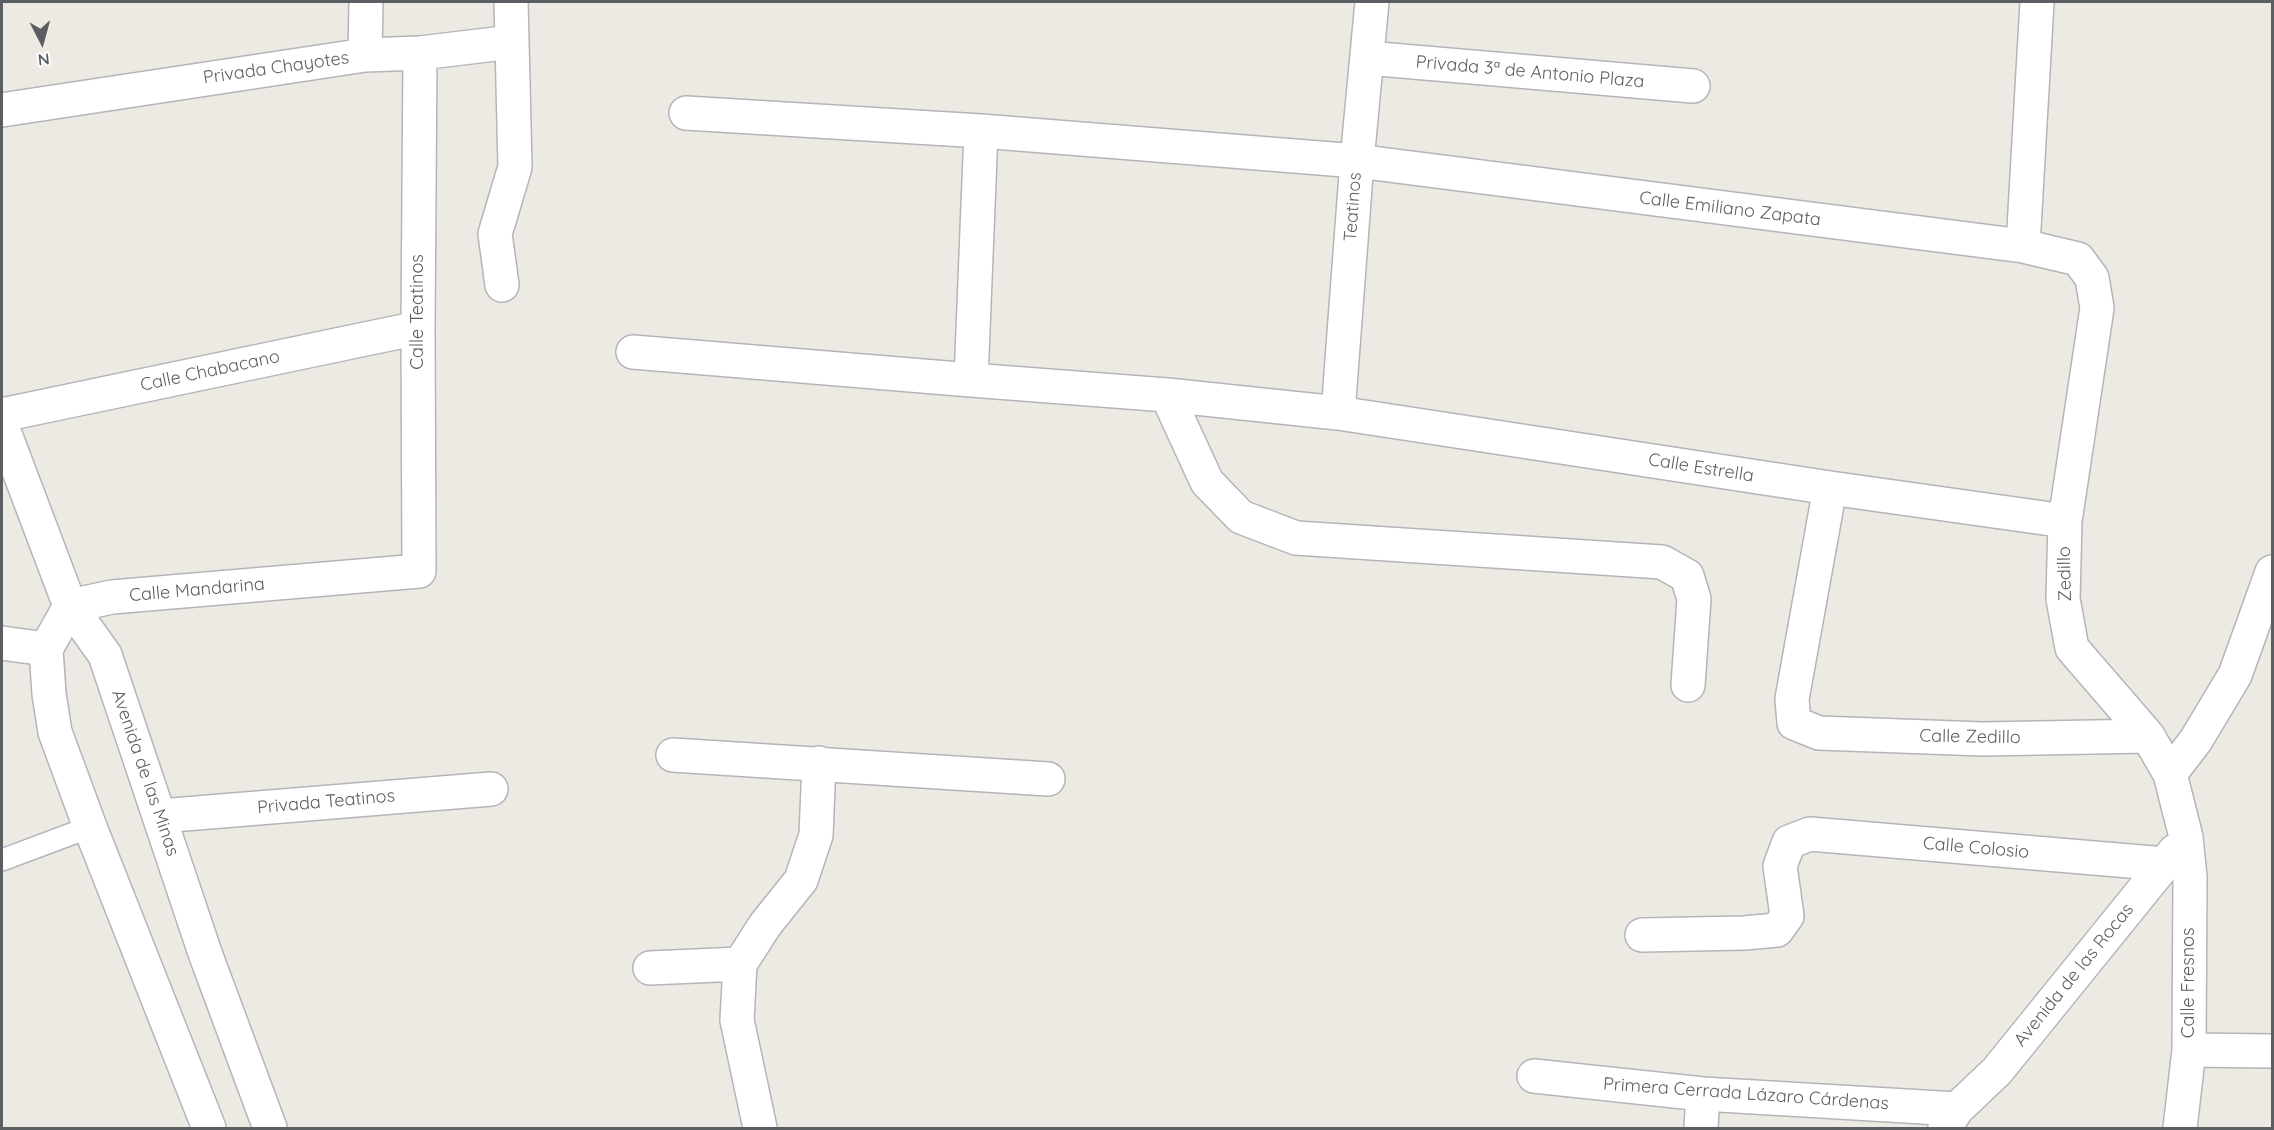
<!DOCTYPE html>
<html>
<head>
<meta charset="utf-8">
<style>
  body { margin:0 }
  #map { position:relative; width:2274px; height:1130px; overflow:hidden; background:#edeae3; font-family:Quicksand,sans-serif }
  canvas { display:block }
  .frame { position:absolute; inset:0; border:3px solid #5b5e62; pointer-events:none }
  .north { position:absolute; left:12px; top:12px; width:60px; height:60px; -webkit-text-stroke:4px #fff; paint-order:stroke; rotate:174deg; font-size:16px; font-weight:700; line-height:24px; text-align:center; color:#5b5e62 }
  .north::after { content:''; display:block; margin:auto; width:21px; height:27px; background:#5b5e62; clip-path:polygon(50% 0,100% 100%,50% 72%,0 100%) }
</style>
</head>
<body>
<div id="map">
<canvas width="2274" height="1130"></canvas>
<div class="frame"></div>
<div class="north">N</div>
</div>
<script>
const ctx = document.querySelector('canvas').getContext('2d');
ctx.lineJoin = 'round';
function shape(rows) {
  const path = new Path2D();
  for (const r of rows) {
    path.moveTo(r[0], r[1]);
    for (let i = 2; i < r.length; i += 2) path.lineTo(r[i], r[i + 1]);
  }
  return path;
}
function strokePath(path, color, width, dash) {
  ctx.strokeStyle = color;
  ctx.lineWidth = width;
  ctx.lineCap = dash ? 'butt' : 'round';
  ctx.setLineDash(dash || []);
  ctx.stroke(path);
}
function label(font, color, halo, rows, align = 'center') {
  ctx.font = font + ' Quicksand,sans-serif';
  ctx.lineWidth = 6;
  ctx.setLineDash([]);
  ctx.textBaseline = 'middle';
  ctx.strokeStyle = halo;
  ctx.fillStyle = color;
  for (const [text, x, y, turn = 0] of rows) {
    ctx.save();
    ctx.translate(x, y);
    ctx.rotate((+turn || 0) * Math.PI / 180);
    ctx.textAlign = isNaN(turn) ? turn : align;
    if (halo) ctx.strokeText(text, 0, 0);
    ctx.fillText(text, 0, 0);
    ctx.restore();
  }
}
const lane = shape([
  [2,860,90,827]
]);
const street = shape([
  [365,55,366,2],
  [1367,58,1693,86],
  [2,110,365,55,420,53,512,42,511,2],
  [686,113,981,131,1357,161,2023,246,2078,259,2092,278,2097,308,2065,521,2063,599,2072,648,2148,736,2170,774,2186,837,2190,877,2189,1050,2180,1128],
  [2023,246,2037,2],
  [502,285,495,234,515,167,512,42],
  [633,352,971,380,981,131],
  [971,380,1167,395,1338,413,1830,488,2065,521],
  [1167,395,1207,482,1241,517,1296,538,1662,562,1687,576,1694,599,1688,685],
  [1338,413,1357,161,1372,2],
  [2,415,418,328],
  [2,426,70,606,105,655,205,953,270,1128],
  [1830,488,1792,699,1794,723,1819,733,1983,739,2148,736],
  [2,643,46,649,70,606,112,597,419,571,418,328,420,53],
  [46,649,49,694,55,732,90,827,209,1128],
  [673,755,1048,779],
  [2170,774,2196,740,2235,675,2272,572],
  [160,816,491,789],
  [1642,935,1744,933,1777,930,1787,916,1780,866,1789,842,1810,834,2165,864],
  [650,968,740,964],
  [2189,1050,2272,1051],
  [1534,1076,1703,1094,1957,1109],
  [1945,1127,1957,1109,1997,1071,2175,851],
  [760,1128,737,1020,740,964,765,925,801,880,816,835,819,763],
  [1701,1128,1703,1094]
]);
strokePath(lane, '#b3b5b9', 24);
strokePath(street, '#b3b5b9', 36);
strokePath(lane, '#fff', 21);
strokePath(street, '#fff', 33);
label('18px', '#5b5e62', '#fff', [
  ["Privada Chayotes",276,68,-8],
  ["Privada 3ª de Antonio Plaza",1530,72,5],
  ["Teatinos",1353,207,-86],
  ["Calle Emiliano Zapata",1730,209,7],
  ["Calle Teatinos",418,312,-90],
  ["Calle Chabacano",210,371,-12],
  ["Calle Estrella",1701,468,9],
  ["Zedillo",2065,574,-91],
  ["Calle Mandarina",197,590,-5],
  ["Calle Zedillo",1970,737,1],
  ["Avenida de las Minas",145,773,71],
  ["Privada Teatinos",326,802,-5],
  ["Calle Colosio",1976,848,5],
  ["Avenida de las Rocas",2074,975,-51],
  ["Calle Fresnos",2189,983,-90],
  ["Primera Cerrada Lázaro Cárdenas",1746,1094,4]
]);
</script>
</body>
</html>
